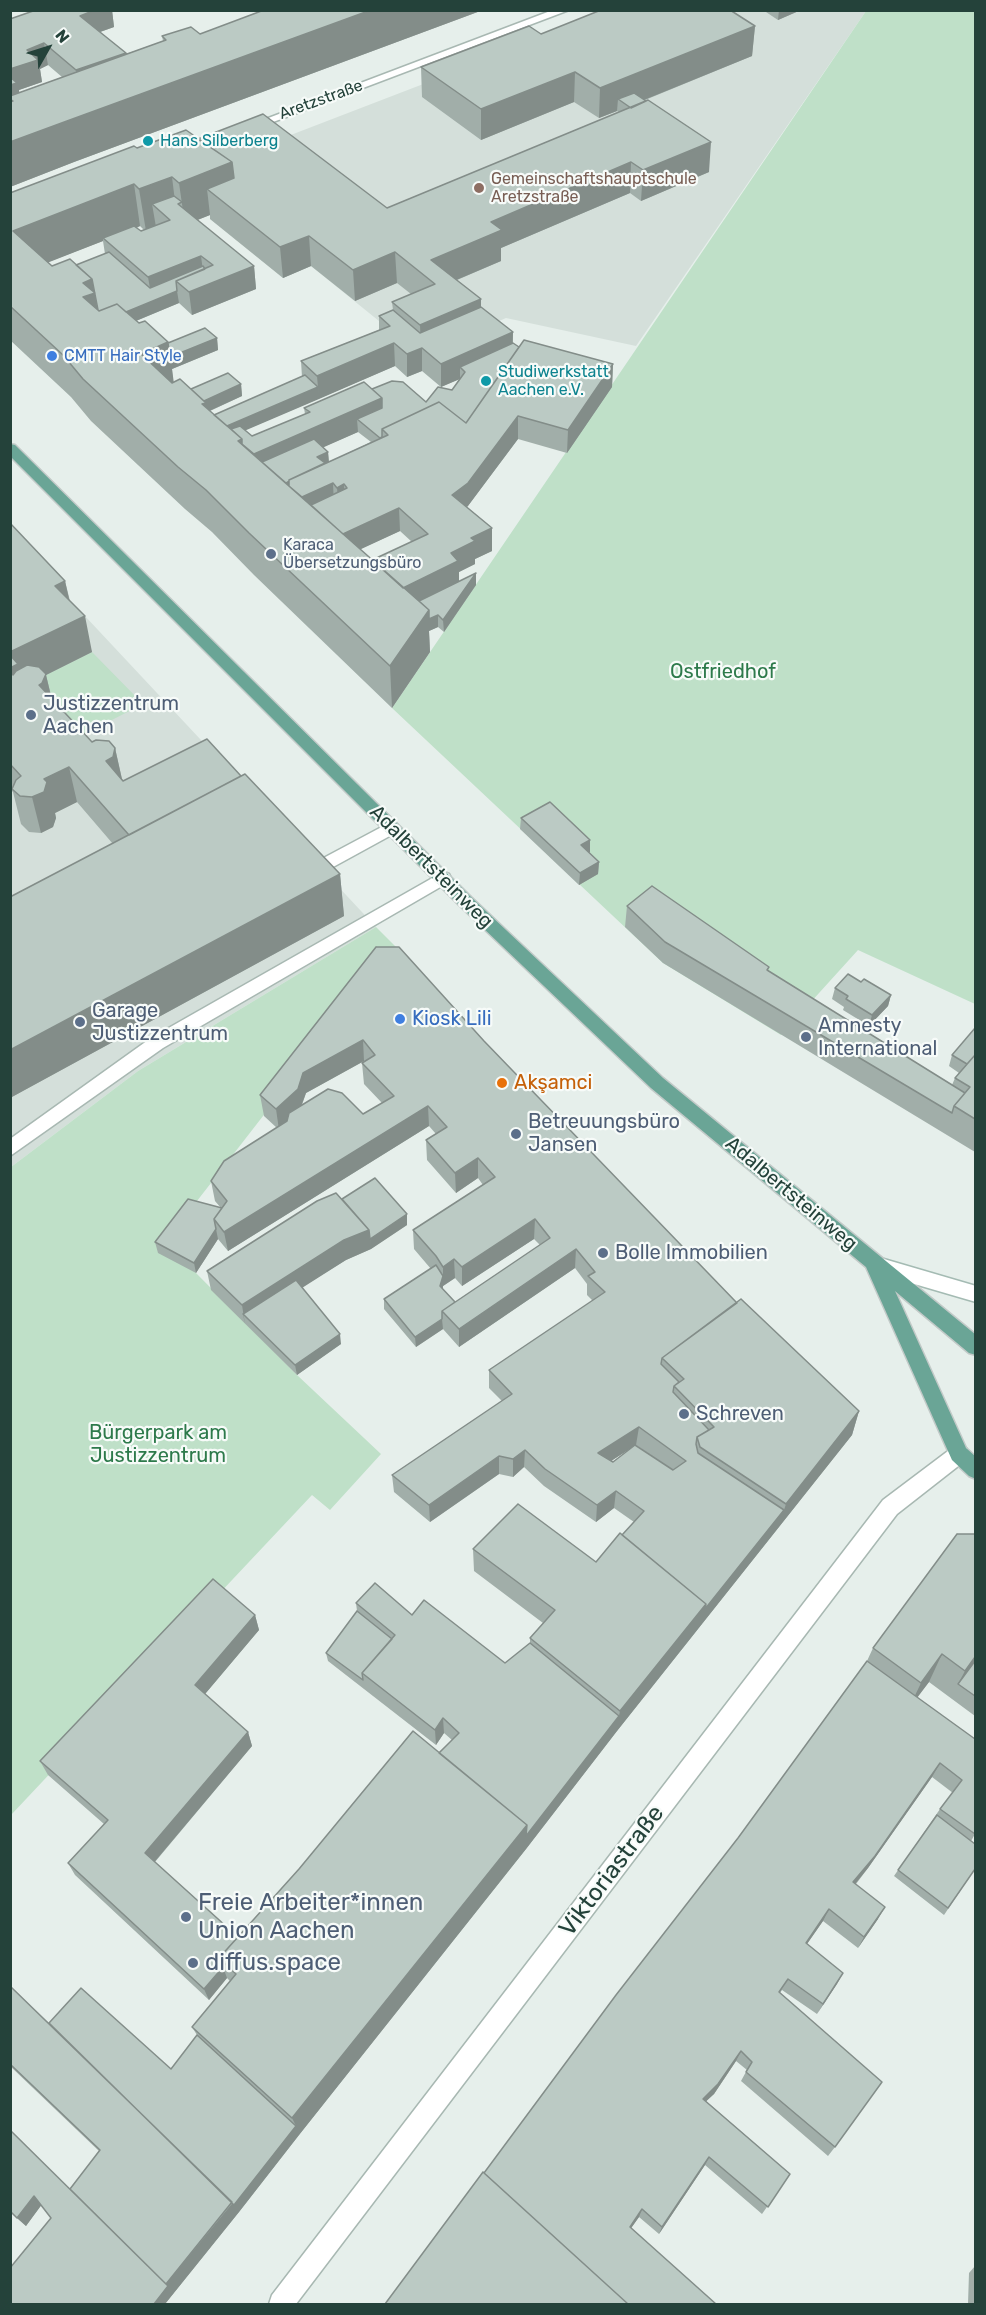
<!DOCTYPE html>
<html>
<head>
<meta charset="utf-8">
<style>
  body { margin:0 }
  #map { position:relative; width:986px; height:2315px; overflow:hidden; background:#e6efeb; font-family:Rubik,sans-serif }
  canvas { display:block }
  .frame { position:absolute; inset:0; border:12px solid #24423a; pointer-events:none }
  .north { position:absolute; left:18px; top:18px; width:60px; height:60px; -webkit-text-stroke:4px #f7fbf9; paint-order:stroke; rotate:51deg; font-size:16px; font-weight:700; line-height:24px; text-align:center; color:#24423a }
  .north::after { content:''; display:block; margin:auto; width:21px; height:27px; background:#24423a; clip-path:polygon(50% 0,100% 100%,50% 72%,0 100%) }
</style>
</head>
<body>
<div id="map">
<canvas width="986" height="2315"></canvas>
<div class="frame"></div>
<div class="north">N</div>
</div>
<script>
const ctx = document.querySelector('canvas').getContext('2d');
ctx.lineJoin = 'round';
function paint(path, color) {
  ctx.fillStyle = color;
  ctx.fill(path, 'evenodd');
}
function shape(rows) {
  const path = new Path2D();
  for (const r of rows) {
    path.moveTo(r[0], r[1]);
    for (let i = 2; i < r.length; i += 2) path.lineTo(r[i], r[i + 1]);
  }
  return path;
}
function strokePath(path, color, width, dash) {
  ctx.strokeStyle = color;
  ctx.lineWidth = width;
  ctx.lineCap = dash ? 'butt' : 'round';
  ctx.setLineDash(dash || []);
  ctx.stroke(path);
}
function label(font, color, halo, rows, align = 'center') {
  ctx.font = font + ' Rubik,sans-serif';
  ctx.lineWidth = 4.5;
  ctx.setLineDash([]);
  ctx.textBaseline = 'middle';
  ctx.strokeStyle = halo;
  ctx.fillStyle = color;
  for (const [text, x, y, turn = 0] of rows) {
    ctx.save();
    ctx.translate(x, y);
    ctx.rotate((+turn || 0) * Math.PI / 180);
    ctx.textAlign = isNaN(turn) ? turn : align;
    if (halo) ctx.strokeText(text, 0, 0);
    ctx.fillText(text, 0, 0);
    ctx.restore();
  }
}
paint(shape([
  [613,11,866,11,636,346,506,318,421,355,311,266,283,278,210,219,237,209,192,173],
  [11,537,376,927,138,1071,11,1167]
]), '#d4dfda');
paint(shape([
  [866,11,975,11,975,1004,858,950,781,1035,663,963,392,708],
  [92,652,143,704,67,743,17,689],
  [376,927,411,962,378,968,190,1210,196,1273,297,1375,381,1454,330,1510,312,1495,11,1815,11,1167,138,1071]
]), '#bfe0c8');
const lane = shape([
  [391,822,397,824,399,828,397,832,313,878,301,878,299,874,301,870,391,822],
  [443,872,449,874,451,878,449,882,163,1048,10,1156,10,1139,151,1038,443,872]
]);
const street = shape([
  [553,10,569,10,252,130,244,130,242,128,553,10],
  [959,1445,966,1448,969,1454,966,1460,897,1514,296,2304,269,2304,272,2295,883,1500,952,1448,959,1445]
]);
const secondary = shape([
  [877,1257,976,1286,976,1302,870,1271,868,1265,870,1259,877,1257]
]);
const primary = shape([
  [10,444,15,445,471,897,663,1078,976,1335,976,1355,969,1353,895,1291,966,1448,976,1457,976,1479,969,1476,952,1460,866,1267,651,1088,459,905,10,456,10,444]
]);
strokePath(lane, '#a8b8b2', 3);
strokePath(street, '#a8b8b2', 3);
strokePath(secondary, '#a4bbb3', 3);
strokePath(primary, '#c2cac8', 3);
paint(lane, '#fff');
paint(street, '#fff');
paint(secondary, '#fff');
paint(primary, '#6aa596');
paint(shape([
  [36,10,112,10,114,27,100,32,126,53,126,54,163,41,162,36,200,34,264,10,483,10,74,162,10,187,10,19],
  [48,65,62,77,19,93,19,90,42,82,40,69],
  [763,10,801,10,778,20],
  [755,26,752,56,645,100,709,172,641,201,630,193,501,248,501,261,457,280,481,299,481,307,513,332,513,343,519,347,613,364,612,387,567,453,518,439,467,507,492,528,492,551,475,559,475,564,459,572,459,581,476,585,444,632,438,627,429,631,430,652,392,708,254,575,212,532,185,509,91,421,71,397,10,340,10,193,137,148,198,139,387,208,619,112,617,111,599,118,574,102,481,140,422,97,421,67,541,34],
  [210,215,210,219,283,278,311,266,355,301,397,283,411,294,392,302,393,310,379,316,379,330,301,361,302,377,214,415,210,411,242,396,241,384,191,389,173,382,172,369,218,350,217,338,168,343,136,321,179,303,192,315,256,289,254,266,197,220],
  [140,226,144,230,141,231,137,228],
  [103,241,105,254,76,265,52,266,48,262],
  [395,366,407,377,422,371,441,387,459,379,452,390,426,402,372,389,304,408,305,414,252,436,245,430],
  [358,432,371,442,329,462,328,452,323,447],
  [400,531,412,542,372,560,360,549],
  [10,523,65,581,70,601,92,652,46,675,52,699,92,742,115,748,122,779,123,781,241,776,340,874,344,916,10,1098,10,897,113,844,77,802,55,813,56,818,53,827,41,833,29,832,21,824,13,792,10,789],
  [521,818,590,840,590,852,589,852,599,862,598,874,579,885,520,829],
  [627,906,768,971,952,1085,955,1078,959,1073,949,1066,952,1055,975,1028,975,1152,663,963,625,927],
  [376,947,484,1041,737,1303,859,1411,852,1435,617,1731,526,1849,299,2135,239,2212,165,2304,51,2218,41,2205,26,2226,17,2218,70,2189,99,2151,10,2066,10,1986,49,2023,171,2069,197,2035,192,2027,230,1981,227,1978,209,2000,75,1875,68,1863,104,1824,48,1775,40,1761,255,1615,259,1630,205,1694,248,1732,252,1746,155,1862,238,1937,452,1740,444,1733,436,1745,328,1661,326,1653,357,1611,356,1603,412,1615,505,1663,530,1643,530,1638,543,1623,474,1571,473,1549,596,1562,622,1535,634,1522,614,1508,596,1522,544,1486,524,1467,513,1477,499,1474,430,1522,394,1492,392,1475,502,1401,489,1388,489,1370,593,1301,587,1295,587,1284,575,1268,459,1347,443,1329,416,1347,384,1309,384,1299,431,1269,414,1249,413,1230,483,1185,478,1178,456,1193,427,1160,426,1140,436,1134,429,1126,228,1251,218,1239,196,1273,158,1253,155,1242,221,1208,215,1201,211,1181,277,1128,264,1116,260,1095],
  [364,1061,362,1063,364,1084,382,1103,363,1114,302,1105,306,1093],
  [534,1239,540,1245,455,1302,443,1289,443,1286,455,1278,462,1286],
  [635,1445,636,1445,658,1460],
  [631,1448,613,1462,611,1461],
  [861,982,891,995,888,1006,869,1026,843,1010,844,1007,832,999,835,988],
  [342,1199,407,1214,407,1225,371,1249,346,1260,302,1287,341,1344,297,1375,211,1290,207,1271],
  [975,1534,975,1716,929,1682,917,1697,975,1739,975,1834,971,1841,975,1869,944,1915,894,1876,940,1809,953,1793,932,1777,868,1868,856,1884,878,1919,858,1948,823,1921,807,1944,843,1973,817,2014,782,1990,780,1993,835,2147,828,2156,741,2081,747,2070,736,2061,714,2094,706,2101,790,2174,762,2214,705,2165,659,2234,639,2217,631,2228,484,2173,738,1838,867,1661,873,1648],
  [975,2266,975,2304,968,2304,969,2273]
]), '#a1aea9');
paint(shape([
  [95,10,112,10,114,27,83,38,80,16],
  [371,10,483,10,74,162,10,187,10,142,67,121],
  [779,10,801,10,778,20],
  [755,26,752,56,629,106,618,99,617,111,599,118,600,88],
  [44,43,48,65,40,69,42,82,19,90,21,105,10,99,10,69,27,50],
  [126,53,129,75,80,93,76,70],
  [575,72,574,102,481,140,481,109],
  [711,142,709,172,641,201,643,170],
  [232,162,237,204,207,189,210,215,185,225,179,183],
  [631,162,630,193,501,248,501,261,435,289,431,260,491,222],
  [172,177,177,218,170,220,152,204,156,227,146,231,139,189],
  [134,184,140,226,105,240,103,238,103,241,29,270,13,231],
  [309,236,311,266,283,278,280,247],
  [395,252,397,283,355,301,353,270],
  [201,256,204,279,176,281,152,300,148,277],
  [254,266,256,289,192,315,189,292],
  [92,279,100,323,177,291,179,303,90,340,83,297,83,283],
  [481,299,481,330,422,348,422,371,407,377,407,354,421,348,420,325],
  [513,332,512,355,465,372,460,367,460,379,441,387,441,364],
  [217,338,218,350,172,369,174,384,148,396,141,354,168,342,170,357],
  [394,343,395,366,319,399,317,376],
  [613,364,612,387,567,453,568,430],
  [241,384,242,396,207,412,210,433,318,387,319,399,223,440,218,435,219,442,208,446,204,414,178,425,176,413],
  [382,398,383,421,357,419,358,432,252,479,238,441],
  [518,416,518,439,468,506,453,518,452,495],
  [328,452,329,464,267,504,265,492,317,457],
  [333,483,334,506,306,519,289,503],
  [344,484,345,507,339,510,337,488],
  [399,508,400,531,344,557,342,534],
  [492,528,492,551,475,559,475,564,459,572,459,584,401,612,391,594,471,538],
  [476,573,476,585,444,632,443,620],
  [65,581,73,617,55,586],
  [429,610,438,615,438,627,429,631,430,652,392,708,390,666],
  [85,616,92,652,46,675,54,709,10,680,10,652],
  [115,748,123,784,106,761],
  [69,767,77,802,55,813,56,818,53,827,41,833,32,797,44,779],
  [590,840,590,852,581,857,581,845],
  [599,862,598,874,579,885,580,873],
  [340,874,344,916,10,1098,10,1050],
  [891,995,888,1006,869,1026,872,1015],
  [363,1040,364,1061,306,1093,300,1109,279,1130,276,1109,303,1073],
  [428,1106,429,1126,228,1251,224,1232],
  [478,1158,478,1178,456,1193,455,1173],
  [407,1214,407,1225,371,1249,370,1239],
  [535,1219,534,1239,462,1286,462,1267],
  [216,1229,218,1239,196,1273,194,1263],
  [369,1230,371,1249,346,1260,250,1321,243,1314,245,1324,242,1305,344,1240],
  [576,1249,575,1268,459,1347,459,1329],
  [454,1259,455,1278,443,1286,441,1296,440,1286,443,1276,443,1267],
  [442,1319,443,1329,416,1347,415,1337],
  [340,1334,341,1344,297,1375,295,1365],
  [859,1411,852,1435,617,1731,526,1849,299,2135,239,2212,165,2304,154,2304,166,2284,296,2126,292,2118,527,1825,619,1716,620,1711,706,1604,784,1510,786,1504],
  [639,1427,636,1445,597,1470,598,1453],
  [525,1450,524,1467,513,1477,513,1459],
  [499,1456,499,1474,430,1522,429,1505],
  [616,1491,614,1508,596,1522,597,1505],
  [255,1615,259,1630,200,1700,195,1685],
  [942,1654,929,1682,908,1710,921,1683],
  [975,1657,975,1665,958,1684,965,1671],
  [443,1718,444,1733,436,1745,435,1730],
  [248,1732,252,1746,151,1866,145,1853],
  [940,1763,932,1777,868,1868,847,1894,853,1882],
  [885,1907,878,1919,858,1948,864,1937],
  [829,1909,823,1921,800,1954,806,1943],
  [223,1967,227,1978,209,2000,204,1989],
  [843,1973,837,1984,817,2014,823,2004],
  [741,2051,736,2061,714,2094,699,2108,703,2099],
  [709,2157,705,2165,659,2234,662,2227],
  [34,2196,43,2203,26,2226,17,2218],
  [642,2209,639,2217,627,2234,630,2227]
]), '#838d89');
const building = shape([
  [36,10,95,10,80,16,126,53,76,70,44,43,27,50,38,60,10,69,10,19,36,10],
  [264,10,371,10,67,121,10,142,10,102,13,101,10,99,10,96,166,40,162,36,191,27,200,34,264,10],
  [601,10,730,10,755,26,600,88,575,72,481,109,421,67,529,26,541,34,601,10],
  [10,77,17,83,10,85,10,77],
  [634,93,646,101,631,108,618,99,634,93],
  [648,100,711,142,643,170,631,162,491,222,502,230,431,260,481,299,420,325,392,302,435,284,395,252,353,270,309,236,280,247,207,189,234,178,232,162,198,139,263,114,387,208,648,100],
  [186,130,232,162,179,183,172,177,139,189,134,184,13,231,52,266,70,259,92,279,83,283,95,293,83,297,99,311,117,304,139,323,145,321,168,342,141,354,172,383,180,379,206,403,202,404,242,439,238,441,429,610,390,666,249,533,206,490,178,467,83,379,63,355,10,306,10,193,134,146,137,148,186,130],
  [174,196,182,202,178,204,254,266,189,292,176,281,213,265,201,256,148,277,103,238,134,226,141,231,170,220,152,204,174,196],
  [109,252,150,288,203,266,205,269,176,281,177,291,126,312,117,304,99,311,98,310,92,279,76,265,109,252],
  [481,307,513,332,441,364,422,348,407,354,394,343,317,376,301,361,390,326,379,316,393,310,420,333,481,307],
  [205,328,217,338,170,357,168,343,205,328],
  [524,340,613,364,568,430,518,416,468,483,452,495,492,528,471,538,475,541,451,553,458,561,403,588,372,560,428,534,399,508,343,534,311,505,347,488,344,484,337,488,333,483,302,497,289,486,289,480,388,435,382,429,439,402,466,423,524,340],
  [513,343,519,347,466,423,439,402,382,429,382,437,380,438,357,419,382,408,382,398,372,389,392,381,403,382,426,402,438,387,452,390,465,372,460,367,513,343],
  [228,373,241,384,204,401,191,389,228,373],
  [305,375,318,387,227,426,214,415,305,375],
  [364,382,382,398,254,454,242,444,242,439,231,429,240,426,252,436,310,412,304,408,364,382],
  [314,439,328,452,317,457,325,463,289,480,289,481,286,483,262,462,314,439],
  [10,523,65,581,55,586,85,616,10,652,10,523],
  [476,573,443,620,438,615,429,619,429,610,419,601,476,573],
  [10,655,18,664,10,668,10,655],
  [27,665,39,667,46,674,42,683,39,685,92,742,96,740,109,741,115,748,113,757,106,761,123,781,207,739,241,776,129,835,69,767,44,779,47,782,44,792,32,797,20,796,12,789,16,780,21,776,10,764,10,672,13,675,16,671,27,665],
  [245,774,340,874,10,1050,10,897,245,774],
  [550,802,590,840,581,845,599,862,580,873,521,818,550,802],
  [652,886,769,967,767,970,965,1093,954,1106,952,1113,665,942,627,906,652,886],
  [376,947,399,947,484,1041,737,1303,662,1358,661,1364,679,1382,674,1386,673,1392,709,1430,697,1437,696,1444,698,1453,784,1510,705,1609,706,1604,622,1535,644,1511,616,1491,597,1505,545,1469,525,1450,513,1459,499,1456,429,1505,392,1475,512,1394,489,1370,605,1292,588,1276,595,1272,576,1249,459,1329,442,1311,550,1238,535,1219,462,1267,454,1259,443,1267,436,1256,413,1230,495,1177,478,1158,455,1173,426,1140,447,1127,428,1106,224,1232,214,1219,227,1201,211,1181,224,1161,287,1121,289,1113,328,1089,342,1093,363,1114,394,1096,362,1063,375,1055,363,1040,303,1073,298,1089,276,1109,260,1095,376,947],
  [639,1427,686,1461,673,1470,635,1445,613,1462,598,1453,639,1427],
  [848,974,861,982,864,979,891,995,872,1015,846,999,848,996,835,988,848,974],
  [975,1028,975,1055,967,1064,952,1055,975,1028],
  [975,1055,975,1119,954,1106,970,1087,955,1078,975,1055],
  [375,1178,407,1214,370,1239,369,1230,342,1199,375,1178],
  [336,1193,369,1230,344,1240,242,1305,207,1271,317,1201,336,1193],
  [188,1199,222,1208,214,1219,216,1229,194,1263,155,1242,188,1199],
  [436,1265,443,1276,440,1286,455,1302,442,1311,442,1319,415,1337,384,1299,436,1265],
  [296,1280,340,1334,295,1365,243,1314,296,1280],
  [741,1299,859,1411,786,1504,700,1447,697,1437,714,1427,674,1386,684,1379,662,1358,741,1299],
  [518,1504,596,1562,620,1533,706,1604,620,1711,530,1638,555,1610,473,1549,518,1504],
  [957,1534,975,1534,975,1657,965,1671,942,1654,921,1683,873,1648,957,1534],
  [213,1579,255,1615,195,1685,248,1732,145,1853,238,1937,219,1958,223,1967,204,1989,68,1863,108,1820,40,1761,213,1579],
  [375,1583,412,1615,424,1600,505,1663,530,1643,619,1716,526,1836,527,1825,439,1753,459,1733,443,1718,435,1730,362,1673,395,1635,356,1603,375,1583],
  [357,1611,392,1639,362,1673,363,1680,326,1653,357,1611],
  [867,1661,975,1739,975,1834,940,1809,962,1780,940,1763,875,1856,853,1882,885,1907,864,1937,829,1909,806,1943,843,1973,823,2004,788,1979,779,1992,882,2082,835,2147,746,2072,752,2062,741,2051,718,2084,703,2099,790,2174,768,2207,709,2157,662,2227,642,2209,630,2227,716,2304,628,2304,484,2173,616,1995,738,1838,867,1661],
  [975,1661,975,1696,958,1684,975,1661],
  [413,1731,527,1825,292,2118,192,2027,236,1974,219,1958,299,1869,413,1731],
  [937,1815,975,1844,975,1869,948,1908,898,1870,937,1815],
  [10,1986,232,2202,166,2284,70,2189,100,2150,10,2064,10,1986],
  [81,1988,171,2069,197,2035,296,2126,234,2205,49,2023,81,1988],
  [10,2130,168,2286,154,2304,10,2304,10,2268,51,2218,34,2196,17,2218,10,2211,10,2130],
  [483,2172,628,2304,385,2304,483,2172]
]);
paint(building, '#bbcac4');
strokePath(building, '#838d89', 1.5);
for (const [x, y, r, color] of [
  [148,141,6,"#0f9aa8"],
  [479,188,6,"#8d6e63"],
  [52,356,6,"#3f7fe0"],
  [486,381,6,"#0f9aa8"],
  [271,554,6,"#5c6f8a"],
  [31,715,6,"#5c6f8a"],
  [400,1019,6,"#3f7fe0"],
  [80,1022,6,"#5c6f8a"],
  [806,1037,6,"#5c6f8a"],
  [502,1083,6,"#e8710a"],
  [516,1134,6,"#5c6f8a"],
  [603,1253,6,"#5c6f8a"],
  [684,1414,6,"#5c6f8a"],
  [186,1917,6,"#5c6f8a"],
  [193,1963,6,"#5c6f8a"]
]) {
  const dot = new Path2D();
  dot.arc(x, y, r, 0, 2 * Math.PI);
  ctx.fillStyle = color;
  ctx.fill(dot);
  strokePath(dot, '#f7fbf9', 2);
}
label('16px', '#24423a', '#f7fbf9', [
  ["Aretzstraße",321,100,-20]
]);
label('16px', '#0d838f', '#f7fbf9', [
  ["Hans Silberberg",160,141],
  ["Studiwerkstatt",498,372],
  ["Aachen e.V.",498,390]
], 'left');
label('16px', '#785e54', '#f7fbf9', [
  ["Gemeinschaftshauptschule",491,179],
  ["Aretzstraße",491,197]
], 'left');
label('16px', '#366cbe', '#f7fbf9', [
  ["CMTT Hair Style",64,356]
], 'left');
label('16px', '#4e5e75', '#f7fbf9', [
  ["Karaca",283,545],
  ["Übersetzungsbüro",283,563]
], 'left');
label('20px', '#2d7a4b', '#f7fbf9', [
  ["Ostfriedhof",723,672],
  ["Bürgerpark am",158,1433],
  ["Justizzentrum",158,1456]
]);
label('20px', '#4e5e75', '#f7fbf9', [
  ["Justizzentrum",43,704],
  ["Aachen",43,727],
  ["Garage",92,1011],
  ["Justizzentrum",92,1034],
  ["Amnesty",818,1026],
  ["International",818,1049],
  ["Betreuungsbüro",528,1122],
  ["Jansen",528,1145],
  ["Bolle Immobilien",615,1253],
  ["Schreven",696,1414]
], 'left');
label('20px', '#24423a', '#f7fbf9', [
  ["Adalbertsteinweg",431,867,45],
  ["Adalbertsteinweg",791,1194,40]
]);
label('20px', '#366cbe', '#f7fbf9', [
  ["Kiosk Lili",412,1019]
], 'left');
label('20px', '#c56008', '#f7fbf9', [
  ["Akşamci",514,1083]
], 'left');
label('24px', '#24423a', '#f7fbf9', [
  ["Viktoriastraße",612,1871,-53]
]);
label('24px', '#4e5e75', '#f7fbf9', [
  ["Freie Arbeiter*innen",198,1903],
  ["Union Aachen",198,1931],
  ["diffus.space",205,1963]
], 'left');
</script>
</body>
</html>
